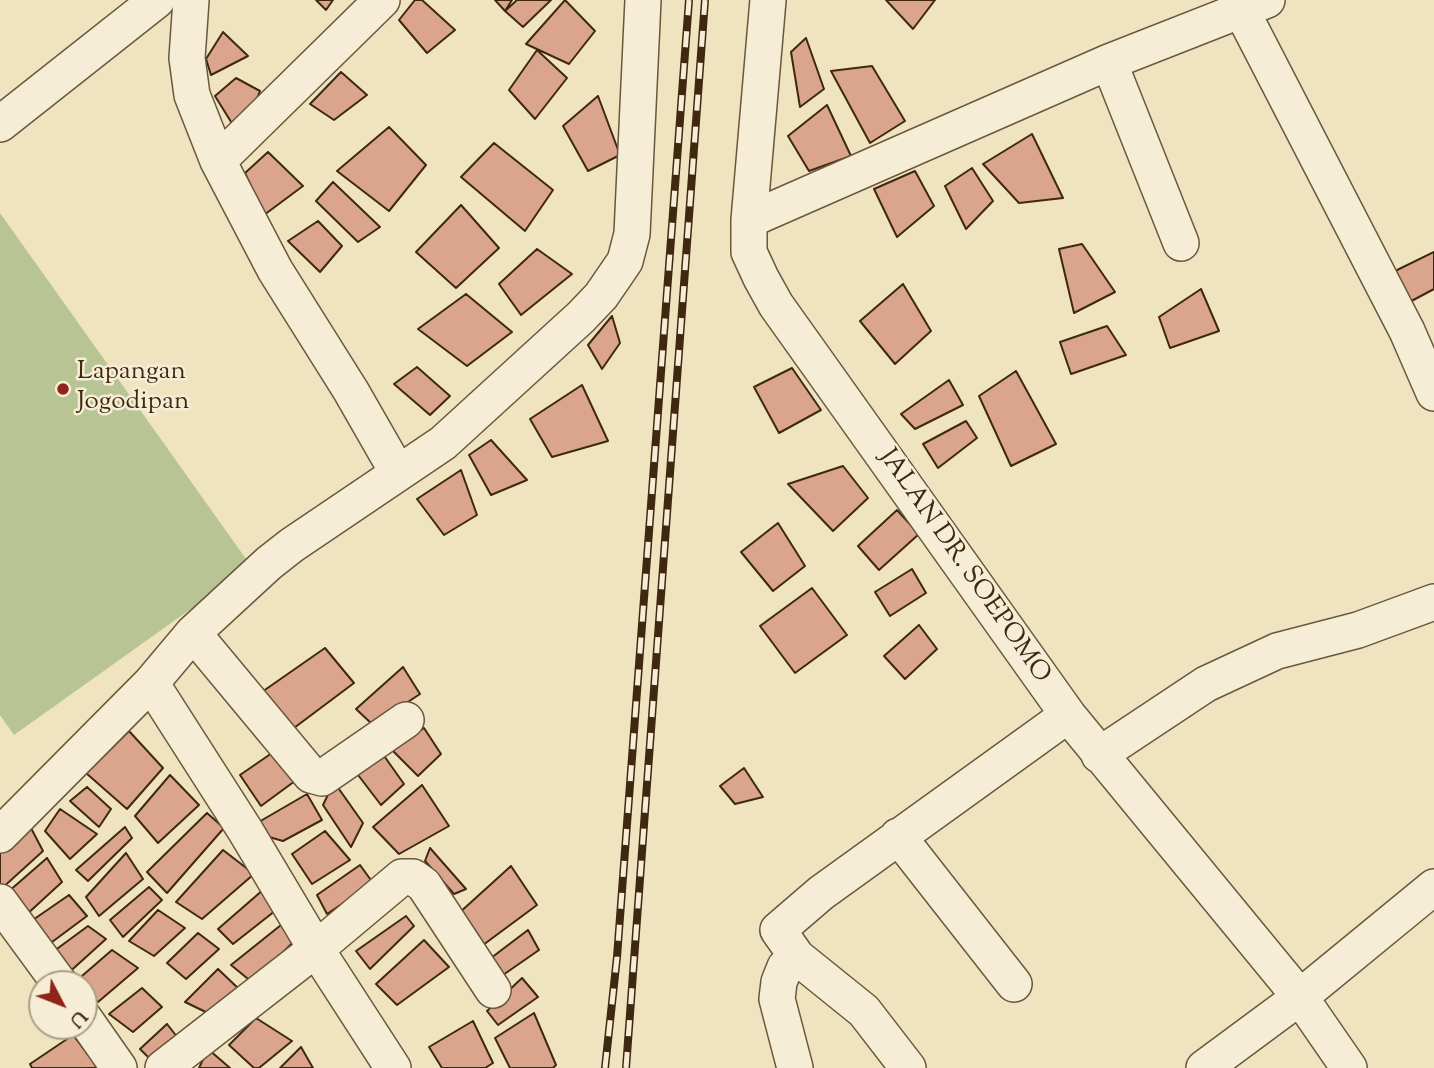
<!DOCTYPE html>
<html>
<head>
<meta charset="utf-8">
<style>
  body { margin:0 }
  #map { position:relative; width:1434px; height:1068px; overflow:hidden; background:#f0e3c0; font-family:"Sorts Mill Goudy",serif }
  canvas { display:block }
  .north { position:absolute; left:28px; top:970px; width:70px; height:70px; box-sizing:border-box; background:#f5edd6; border:2px solid #ac9f87; border-radius:50%; rotate:132deg; font-size:19px; font-weight:700; line-height:28px; text-align:center; color:#3e2910 }
  .north::after { content:''; display:block; margin:auto; width:24px; height:32px; background:#8f2418; clip-path:polygon(50% 0,100% 100%,50% 72%,0 100%) }
</style>
</head>
<body>
<div id="map">
<canvas width="1434" height="1068"></canvas>
<div class="north">U</div>
</div>
<script>
const ctx = document.querySelector('canvas').getContext('2d');
ctx.lineJoin = 'round';
function paint(path, color) {
  ctx.fillStyle = color;
  ctx.fill(path, 'evenodd');
}
function shape(rows) {
  const path = new Path2D();
  for (const r of rows) {
    path.moveTo(r[0], r[1]);
    for (let i = 2; i < r.length; i += 2) path.lineTo(r[i], r[i + 1]);
  }
  return path;
}
function strokePath(path, color, width, dash) {
  ctx.strokeStyle = color;
  ctx.lineWidth = width;
  ctx.lineCap = dash ? 'butt' : 'round';
  ctx.setLineDash(dash || []);
  ctx.stroke(path);
}
function label(font, color, halo, rows, align = 'center') {
  ctx.font = font + ' "Sorts Mill Goudy",serif';
  ctx.lineWidth = 5;
  ctx.setLineDash([]);
  ctx.textBaseline = 'middle';
  ctx.strokeStyle = halo;
  ctx.fillStyle = color;
  for (const [text, x, y, turn = 0] of rows) {
    ctx.save();
    ctx.translate(x, y);
    ctx.rotate((+turn || 0) * Math.PI / 180);
    ctx.textAlign = isNaN(turn) ? turn : align;
    if (halo) ctx.strokeText(text, 0, 0);
    ctx.fillText(text, 0, 0);
    ctx.restore();
  }
}
paint(shape([
  [0,213,251,566,14,735,0,715]
]), '#b8c493');
const building = shape([
  [316,0,333,0,326,10,316,0],
  [415,0,422,0,455,30,427,53,399,20,415,0],
  [495,0,512,0,505,11,495,0],
  [517,0,551,0,523,27,505,11,517,0],
  [565,0,595,31,569,64,526,44,565,0],
  [886,0,935,0,913,29,886,0],
  [223,32,248,56,211,75,206,59,223,32],
  [806,38,824,89,800,107,791,52,806,38],
  [537,50,567,78,535,119,509,90,537,50],
  [872,66,905,121,870,143,831,71,872,66],
  [341,72,367,95,334,120,310,104,341,72],
  [236,78,260,91,241,138,215,96,236,78],
  [598,96,620,155,588,171,563,126,598,96],
  [827,105,851,156,809,171,788,136,827,105],
  [389,127,426,165,389,211,337,171,389,127],
  [1032,134,1063,198,1019,203,983,164,1032,134],
  [494,143,553,190,525,231,461,177,494,143],
  [268,152,303,186,264,215,245,173,268,152],
  [972,168,993,201,966,229,945,186,972,168],
  [915,171,934,206,897,237,874,189,915,171],
  [333,182,380,227,358,242,316,201,333,182],
  [461,205,499,248,456,288,416,252,461,205],
  [318,221,342,246,320,272,288,241,318,221],
  [1082,244,1115,292,1074,313,1059,249,1082,244],
  [537,249,572,274,521,315,499,284,537,249],
  [1434,252,1434,289,1404,305,1391,273,1434,252],
  [903,284,931,331,895,364,860,321,903,284],
  [1201,289,1219,331,1170,348,1159,317,1201,289],
  [466,294,512,332,467,366,418,329,466,294],
  [612,316,620,343,602,369,588,345,612,316],
  [1107,326,1126,355,1071,374,1060,342,1107,326],
  [417,367,450,396,430,415,394,384,417,367],
  [792,368,821,410,779,433,754,387,792,368],
  [1016,371,1056,444,1011,466,979,396,1016,371],
  [949,380,963,405,915,429,901,414,949,380],
  [582,385,608,441,552,457,530,419,582,385],
  [966,421,977,438,938,468,923,444,966,421],
  [491,440,527,480,491,495,469,455,491,440],
  [843,466,868,498,833,531,788,484,843,466],
  [461,470,477,515,444,535,417,499,461,470],
  [897,510,919,534,879,570,858,546,897,510],
  [778,523,805,566,773,591,741,552,778,523],
  [912,569,926,593,890,616,875,592,912,569],
  [812,588,847,635,795,673,760,626,812,588],
  [919,625,937,649,905,679,884,656,919,625],
  [325,648,354,683,286,734,259,694,325,648],
  [403,667,420,694,373,725,356,709,403,667],
  [424,728,441,754,418,776,389,747,424,728],
  [129,731,163,768,127,809,86,773,129,731],
  [272,753,295,781,261,806,240,775,272,753],
  [382,753,404,784,381,805,355,771,382,753],
  [744,768,763,797,735,804,720,786,744,768],
  [170,775,199,805,158,843,135,816,170,775],
  [334,782,363,823,351,847,323,805,334,782],
  [422,785,449,826,399,854,373,827,422,785],
  [87,787,111,809,99,827,70,801,87,787],
  [307,794,322,820,283,841,245,830,307,794],
  [60,809,97,834,70,859,45,831,60,809],
  [207,813,224,828,167,893,147,872,207,813],
  [125,827,132,838,88,881,76,870,125,827],
  [31,828,43,851,0,890,0,851,31,828],
  [325,831,350,860,312,884,292,854,325,831],
  [430,848,466,889,454,894,425,861,430,848],
  [223,850,254,874,202,919,176,902,223,850],
  [126,853,143,879,99,916,86,897,126,853],
  [47,858,62,882,25,916,8,892,47,858],
  [360,865,373,883,327,914,317,895,360,865],
  [511,866,537,905,479,948,458,914,511,866],
  [149,887,162,900,123,937,110,920,149,887],
  [264,889,280,907,233,944,218,929,264,889],
  [69,895,87,916,44,948,27,924,69,895],
  [158,910,185,928,154,956,129,941,158,910],
  [406,916,414,926,370,969,356,951,406,916],
  [291,917,302,933,253,983,231,965,291,917],
  [88,926,106,939,65,976,50,954,88,926],
  [528,930,539,950,503,975,491,958,528,930],
  [198,933,219,949,186,979,167,963,198,933],
  [424,940,449,967,397,1005,376,984,424,940],
  [112,950,138,968,98,1002,84,990,84,984,75,982,112,950],
  [218,969,241,991,212,1015,185,1002,218,969],
  [522,978,538,997,498,1025,487,1011,522,978],
  [142,988,162,1007,133,1032,109,1014,142,988],
  [534,1013,556,1065,553,1068,510,1068,495,1038,534,1013],
  [256,1018,292,1041,259,1068,254,1068,229,1045,256,1018],
  [473,1021,493,1063,485,1068,442,1068,429,1047,473,1021],
  [167,1024,178,1038,157,1066,140,1049,167,1024],
  [73,1035,97,1066,94,1068,32,1068,30,1064,73,1035],
  [301,1047,313,1068,280,1068,301,1047],
  [208,1049,230,1068,199,1068,208,1049]
]);
paint(building, '#dba48d');
strokePath(building, '#3e2910', 2);
const minor = shape([
  [191,0,187,58,192,95,218,161,275,270,351,391,398,473],
  [768,0,749,220,749,252,761,278,776,305,1068,715,1300,997,1349,1068],
  [1236,0,1407,331,1434,393],
  [1109,62,1181,243],
  [0,124,157,0],
  [218,161,382,0],
  [749,220,1109,62,1267,0],
  [193,633,311,775,322,778,406,720],
  [151,683,245,830,316,949,393,1068],
  [1099,755,1206,684,1277,651,1358,630,1434,602],
  [0,835,151,683,193,633,269,563,292,545,443,443,581,317,601,296,625,261,632,234,643,0],
  [898,836,1014,984],
  [0,902,60,984],
  [797,957,864,1011,908,1068],
  [84,1018,119,1068],
  [163,1068,316,949,402,877,413,877,424,885,493,990],
  [795,1068,777,999,779,982,785,967,797,957,778,930,821,893,1068,715],
  [1204,1068,1300,997,1434,887]
]);
strokePath(minor, '#6a583c', 38);
strokePath(minor, '#f5edd6', 35);
const rail = shape([
  [605,1068,617,957,689,0],
  [626,1068,705,0]
]);
strokePath(rail, '#3e2910', 8);
strokePath(rail, '#f5edd6', 5, [16]);
for (const [x, y, r, color] of [
  [63,389,7,"#8f2418"]
]) {
  const dot = new Path2D();
  dot.arc(x, y, r, 0, 2 * Math.PI);
  ctx.fillStyle = color;
  ctx.fill(dot);
  strokePath(dot, '#f5edd6', 2.5);
}
label('26px', '#3e2910', '#f5edd6', [
  ["Lapangan",77,374],
  ["Jogodipan",77,404]
], 'left');
label('26px', '#3e2910', '#f5edd6', [
  ["JALAN DR. SOEPOMO",963,567,55]
]);
</script>
</body>
</html>
